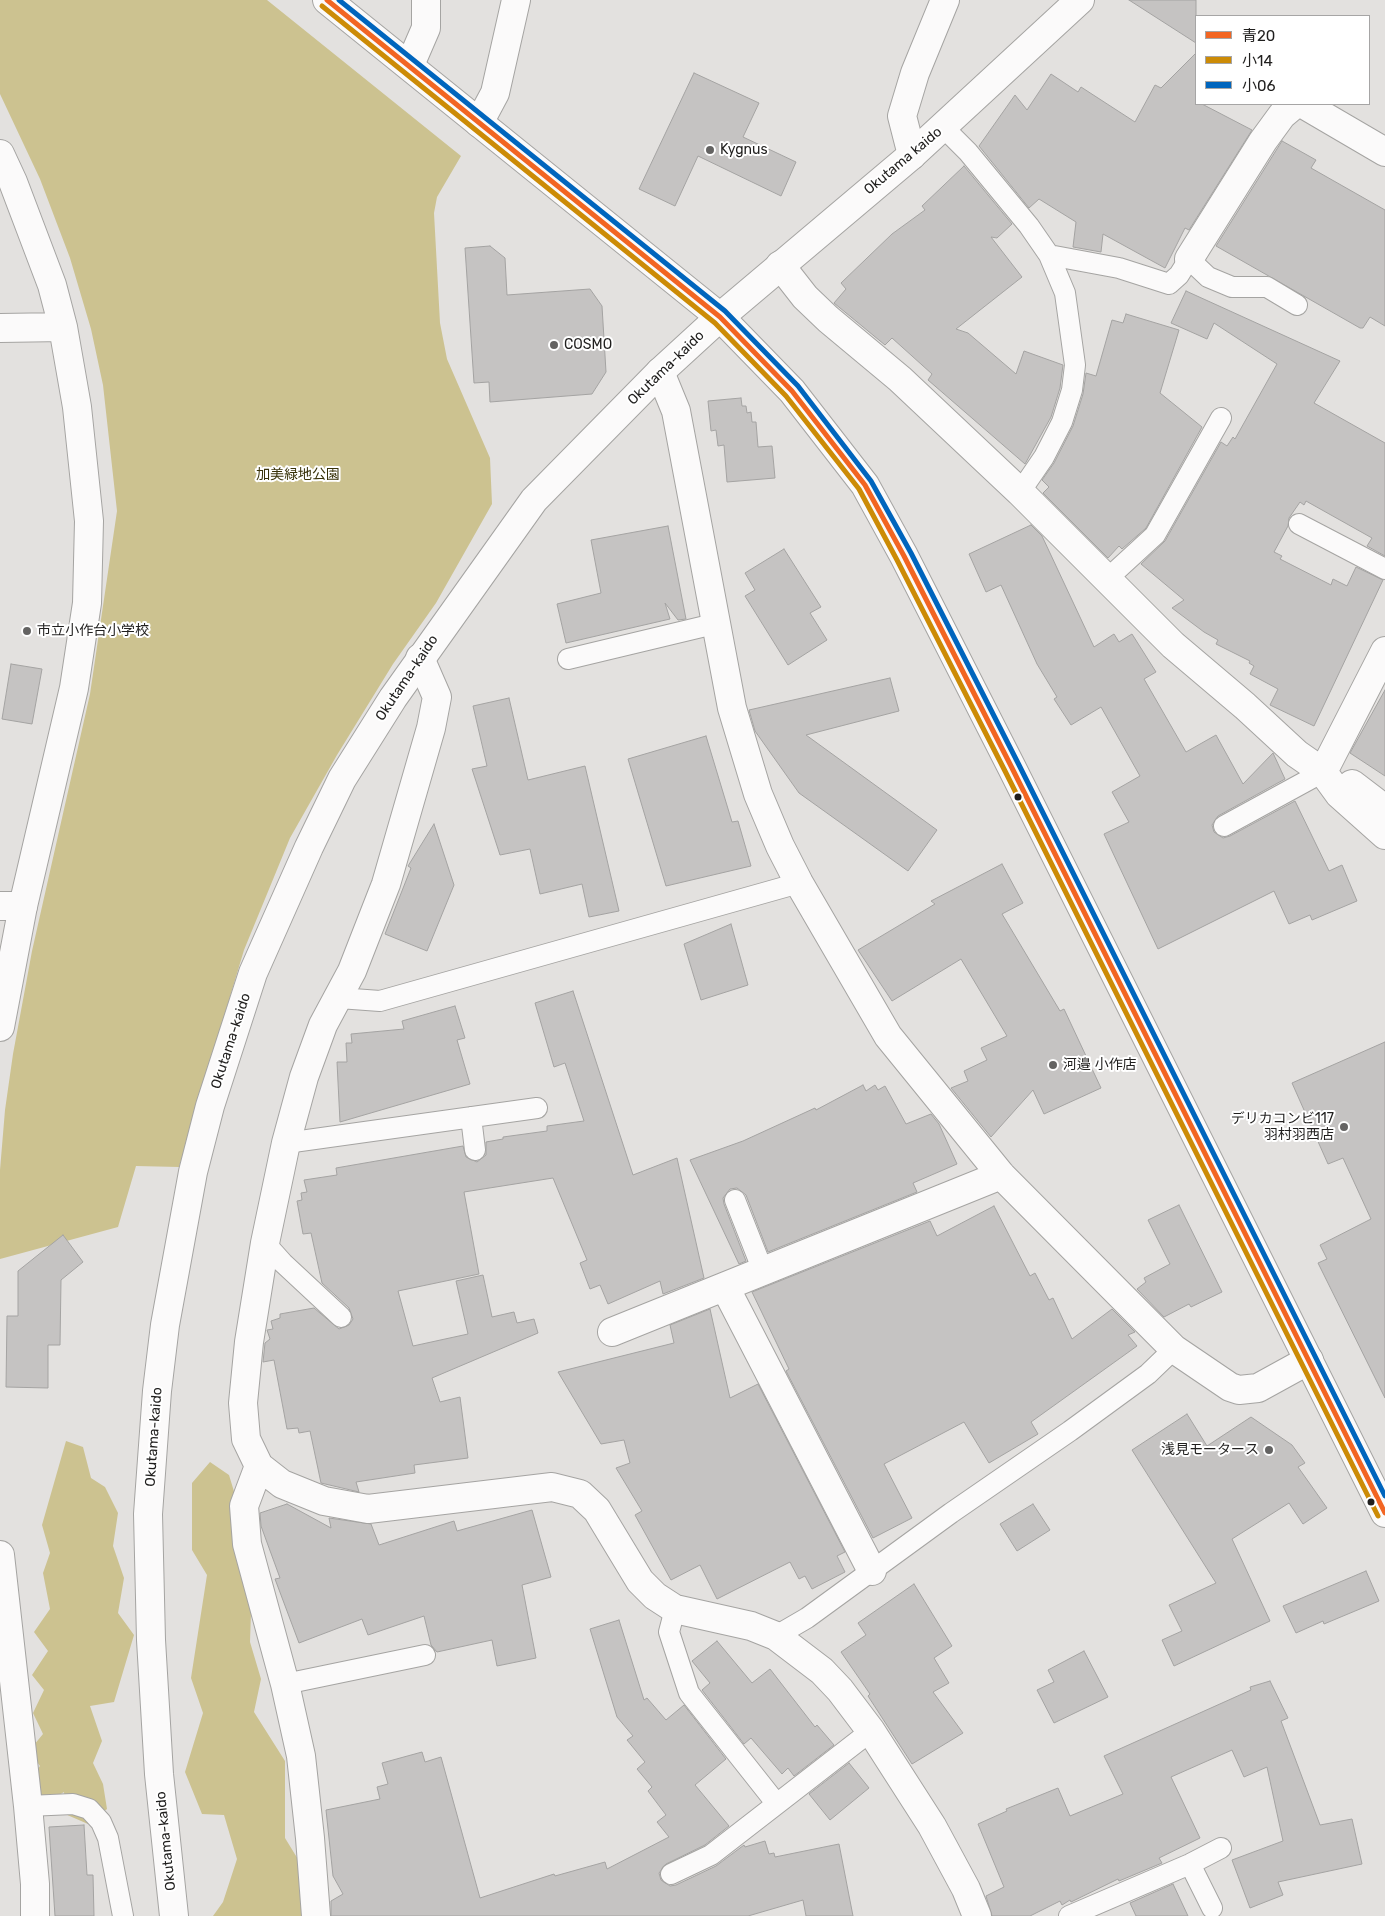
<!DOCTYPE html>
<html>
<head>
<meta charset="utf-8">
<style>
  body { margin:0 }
  #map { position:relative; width:1385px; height:1916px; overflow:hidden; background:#e3e1df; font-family:Rubik,"Noto Sans JP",sans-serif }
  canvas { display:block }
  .legend { position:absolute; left:1195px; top:15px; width:175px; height:90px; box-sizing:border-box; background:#fff; border:1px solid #a6a5a5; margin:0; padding:6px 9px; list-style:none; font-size:15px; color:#201f1e }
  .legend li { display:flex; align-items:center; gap:10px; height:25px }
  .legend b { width:25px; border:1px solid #a6a5a5 }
</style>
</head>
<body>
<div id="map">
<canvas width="1385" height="1916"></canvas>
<ul class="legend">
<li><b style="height:6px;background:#f26522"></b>青20</li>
<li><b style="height:6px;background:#cc8b06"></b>小14</li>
<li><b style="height:6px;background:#0065bd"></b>小06</li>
</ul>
</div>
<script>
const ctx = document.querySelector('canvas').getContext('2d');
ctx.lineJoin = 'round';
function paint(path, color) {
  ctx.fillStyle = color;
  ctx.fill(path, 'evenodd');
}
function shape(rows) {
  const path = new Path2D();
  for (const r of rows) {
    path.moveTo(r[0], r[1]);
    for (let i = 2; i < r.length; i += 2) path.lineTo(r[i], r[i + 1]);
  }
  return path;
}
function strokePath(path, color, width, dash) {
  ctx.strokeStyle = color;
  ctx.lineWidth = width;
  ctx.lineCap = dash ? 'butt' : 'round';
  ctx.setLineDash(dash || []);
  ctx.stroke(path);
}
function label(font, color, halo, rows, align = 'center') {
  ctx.font = font + ' Rubik,"Noto Sans JP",sans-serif';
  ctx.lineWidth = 4;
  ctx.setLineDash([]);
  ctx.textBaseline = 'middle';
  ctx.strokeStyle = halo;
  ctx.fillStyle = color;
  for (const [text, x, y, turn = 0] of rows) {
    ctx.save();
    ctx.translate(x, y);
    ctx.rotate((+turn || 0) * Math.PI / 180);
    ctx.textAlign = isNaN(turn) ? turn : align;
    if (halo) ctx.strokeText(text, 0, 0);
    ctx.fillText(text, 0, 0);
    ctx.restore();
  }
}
paint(shape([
  [0,0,267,0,461,156,437,197,434,213,440,323,447,359,490,458,492,504,436,603,393,664,337,755,290,838,244,950,179,1167,136,1166,118,1227,0,1259,0,1170,5,1110,13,1054,32,951,90,694,117,511,103,385,91,329,70,258,40,179,0,94],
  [66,1441,83,1447,91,1478,105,1487,118,1513,113,1546,124,1578,118,1613,134,1635,114,1702,90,1706,102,1741,93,1763,103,1784,107,1809,88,1824,65,1814,64,1792,54,1798,37,1796,29,1780,40,1766,29,1751,43,1734,33,1713,44,1690,32,1675,48,1651,34,1632,50,1609,43,1573,50,1553,42,1525],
  [210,1462,229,1475,236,1498,233,1545,252,1583,250,1642,261,1679,254,1712,285,1761,285,1838,304,1869,307,1916,213,1916,223,1902,237,1859,224,1815,202,1814,185,1772,203,1713,191,1678,207,1575,192,1550,192,1483]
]), '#ccc290');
const building = shape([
  [1129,0,1196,0,1196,43,1129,0],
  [1196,53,1196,104,1202,104,1252,130,1189,230,1185,228,1165,268,1103,234,1101,252,1073,247,1076,222,1039,199,1029,208,979,146,1015,95,1027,110,1051,74,1078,92,1081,87,1135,122,1155,85,1161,88,1196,53],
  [694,73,759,103,743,137,796,162,781,196,698,156,675,206,639,189,694,73],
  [1282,141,1316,160,1311,168,1385,210,1385,326,1370,317,1363,328,1360,328,1216,246,1282,141],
  [964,166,1012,224,997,238,991,237,1022,277,956,329,968,333,1016,374,1024,351,1063,365,1060,388,1051,417,1025,464,928,380,932,374,892,338,885,345,834,303,846,289,841,283,892,234,925,210,922,206,964,166],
  [490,246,505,258,507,295,590,289,602,306,606,372,592,394,490,402,489,382,474,383,465,248,490,246],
  [1186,291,1340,361,1314,403,1385,443,1385,556,1367,546,1372,538,1306,501,1304,505,1300,502,1289,518,1288,526,1274,552,1282,556,1280,559,1331,585,1333,579,1347,586,1356,567,1383,580,1314,726,1270,705,1278,689,1250,674,1254,666,1249,663,1250,661,1216,644,1218,640,1204,632,1172,608,1184,600,1141,564,1165,541,1221,442,1227,446,1233,437,1235,439,1277,364,1214,323,1207,339,1171,323,1186,291],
  [1126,314,1179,330,1160,393,1202,427,1146,528,1122,549,1119,546,1108,558,1043,493,1049,487,1042,480,1054,463,1073,426,1083,394,1086,373,1096,376,1112,320,1123,323,1126,314],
  [741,398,742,406,746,406,747,413,751,412,752,422,756,422,758,447,772,446,775,478,727,482,724,445,718,446,716,430,711,431,708,401,741,398],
  [1031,525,1042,536,1094,647,1114,634,1119,642,1132,634,1156,672,1144,679,1186,752,1216,735,1243,784,1273,753,1285,779,1218,816,1212,825,1214,832,1223,838,1230,836,1295,801,1329,871,1342,865,1357,901,1312,920,1310,915,1289,924,1274,891,1158,949,1104,834,1129,822,1112,792,1140,776,1101,707,1071,725,1054,699,1057,697,1037,664,1001,585,986,592,969,554,1031,525],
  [668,526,686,619,678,620,665,603,670,619,566,643,557,604,601,593,591,540,668,526],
  [784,549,821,607,810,613,827,640,788,665,745,596,755,590,745,573,784,549],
  [11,664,42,669,32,724,2,719,11,664],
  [890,678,899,711,806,735,937,830,908,871,799,793,755,731,749,710,890,678],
  [1385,690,1385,776,1350,753,1385,690],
  [509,698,528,780,585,766,619,911,589,917,582,884,540,894,530,849,500,855,472,769,487,766,473,706,509,698],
  [706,736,732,822,738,821,751,866,666,886,628,759,706,736],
  [434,824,454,885,427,951,385,934,411,868,408,866,434,824],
  [1002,864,1023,903,1002,914,1060,1011,1064,1009,1101,1088,1044,1114,1033,1090,991,1137,951,1088,968,1081,964,1071,987,1060,981,1048,1007,1036,961,959,892,1001,858,950,935,904,931,901,1002,864],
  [731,924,748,985,701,1000,684,944,731,924],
  [573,991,633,1175,677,1158,704,1278,663,1294,660,1281,608,1304,600,1285,590,1289,580,1263,587,1260,553,1178,464,1192,479,1274,398,1291,413,1346,468,1334,456,1281,483,1275,492,1317,514,1312,517,1323,534,1319,538,1333,432,1378,440,1402,460,1397,468,1458,414,1465,415,1473,356,1482,359,1492,321,1483,310,1431,299,1433,298,1428,287,1429,274,1360,263,1362,265,1343,270,1339,267,1330,273,1329,271,1321,280,1318,280,1314,314,1308,339,1329,349,1325,353,1319,349,1308,322,1283,311,1233,303,1234,297,1201,302,1200,301,1193,307,1192,304,1180,337,1175,336,1168,463,1146,466,1157,477,1162,486,1155,486,1142,503,1139,503,1137,547,1131,547,1126,584,1121,565,1063,554,1067,535,1003,573,991],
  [455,1006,465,1038,457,1040,470,1084,340,1122,337,1062,347,1062,346,1043,352,1043,351,1034,404,1029,402,1021,455,1006],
  [1385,1042,1385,1398,1318,1263,1327,1259,1320,1245,1371,1219,1343,1158,1328,1164,1292,1083,1385,1042],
  [863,1085,866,1091,875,1085,878,1090,885,1086,906,1124,931,1114,939,1124,957,1164,913,1183,917,1192,768,1252,746,1195,737,1188,730,1189,723,1198,724,1204,746,1261,739,1264,690,1160,743,1141,815,1108,816,1110,863,1085],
  [1179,1205,1222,1292,1191,1307,1189,1304,1164,1317,1137,1289,1146,1282,1144,1278,1170,1264,1148,1220,1179,1205],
  [994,1206,1030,1276,1035,1273,1049,1300,1053,1298,1072,1339,1112,1309,1135,1332,1128,1335,1137,1346,1031,1422,1038,1434,989,1463,964,1422,884,1464,912,1518,873,1538,786,1371,789,1369,752,1292,930,1221,937,1236,994,1206],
  [63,1235,83,1262,61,1280,60,1345,48,1345,48,1388,6,1387,7,1316,18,1316,18,1271,63,1235],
  [710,1309,730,1398,758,1384,845,1552,837,1556,845,1572,812,1589,805,1576,799,1579,790,1562,717,1599,700,1565,671,1580,635,1515,642,1511,616,1468,630,1463,624,1440,601,1444,558,1372,674,1343,670,1325,710,1309],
  [1187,1414,1207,1446,1251,1417,1292,1445,1305,1463,1298,1467,1327,1508,1303,1524,1289,1503,1232,1539,1270,1621,1174,1666,1162,1640,1182,1631,1169,1605,1216,1583,1132,1450,1187,1414],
  [287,1504,331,1528,329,1518,371,1524,379,1545,454,1521,457,1531,532,1510,551,1577,522,1585,536,1658,497,1666,492,1640,437,1652,431,1645,424,1616,368,1635,362,1619,299,1643,275,1579,280,1578,261,1526,260,1513,287,1504],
  [1033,1504,1050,1530,1017,1551,1000,1524,1033,1504],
  [1366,1571,1379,1601,1324,1624,1323,1621,1296,1633,1283,1606,1366,1571],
  [914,1584,952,1646,934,1658,949,1683,933,1692,963,1733,912,1764,868,1696,870,1694,841,1652,866,1635,858,1623,914,1584],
  [619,1620,644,1700,647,1698,666,1720,684,1705,726,1759,695,1785,729,1826,705,1845,666,1864,659,1873,661,1880,670,1886,676,1885,716,1866,744,1845,745,1847,765,1841,769,1854,774,1853,775,1857,839,1844,853,1916,806,1916,803,1900,748,1916,331,1916,331,1901,343,1894,333,1876,326,1810,380,1799,377,1787,388,1784,382,1763,422,1752,425,1762,441,1757,480,1898,554,1874,555,1876,605,1862,607,1869,669,1837,657,1822,666,1815,648,1791,652,1787,637,1769,645,1762,627,1740,633,1736,617,1717,590,1629,619,1620],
  [717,1641,752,1683,770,1669,815,1727,817,1725,834,1745,794,1776,788,1768,782,1774,751,1738,744,1744,702,1690,710,1683,692,1661,717,1641],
  [1084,1651,1108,1697,1054,1723,1037,1690,1054,1682,1048,1670,1084,1651],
  [1270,1681,1288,1718,1281,1721,1320,1825,1352,1819,1362,1864,1278,1882,1283,1895,1250,1908,1232,1860,1283,1841,1267,1767,1244,1777,1232,1750,1171,1777,1200,1838,1159,1858,1162,1863,1119,1881,1118,1879,1071,1902,1070,1900,1062,1905,1060,1901,1030,1916,992,1916,986,1896,1004,1887,978,1824,1007,1811,1006,1809,1058,1788,1070,1816,1123,1794,1104,1756,1251,1690,1250,1687,1270,1681],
  [849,1763,869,1788,830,1820,809,1794,849,1763],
  [84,1825,87,1875,93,1875,94,1916,55,1916,49,1827,84,1825],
  [1173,1884,1188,1916,1136,1916,1130,1903,1173,1884]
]);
paint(building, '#c5c3c2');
strokePath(building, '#a4a3a2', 1);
const service = shape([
  [943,127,968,152,1029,226,1049,255,1065,293,1075,365,1072,390,1062,422,1044,457,1020,492],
  [1049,255,1119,268,1169,284,1179,275,1189,259,1208,277,1232,287,1267,287,1297,305],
  [1299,524,1385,569],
  [1106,580,1155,535,1221,418],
  [568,659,714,624],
  [1224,826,1323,772],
  [339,998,380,1001,799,883],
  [471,1117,475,1150],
  [286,1143,537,1108],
  [735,1200,763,1271],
  [265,1243,283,1263,341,1317],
  [675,1609,669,1632,689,1693,776,1803],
  [776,1636,807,1618,951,1513,1070,1431,1148,1374,1174,1349],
  [285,1684,425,1655],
  [28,1806,73,1804,89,1809,101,1822,108,1838,123,1916],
  [1190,1864,1212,1908],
  [671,1874,711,1855,871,1731],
  [1069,1916,1190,1864,1221,1848]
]);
const minor = shape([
  [410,65,426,28,426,0],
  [1303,104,1385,152],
  [479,123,495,93,516,0],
  [912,155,902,116,915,73,945,0],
  [1189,259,1263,141,1282,115,1295,104],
  [780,265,805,297,828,319,900,379,1020,492,1173,645,1245,706,1297,754,1323,772,1339,794,1385,835],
  [660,372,676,411,732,708,758,794,780,846,799,883,888,1036,1001,1175,1174,1349,1230,1387,1239,1390,1258,1388,1309,1360],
  [420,658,437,697,431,728,386,884,352,971,323,1025,304,1077,286,1143,265,1243,249,1342,243,1403,246,1439,259,1466,282,1484,324,1501,368,1509,552,1487,580,1494,597,1510,640,1581,655,1596,675,1609,751,1626,776,1636,822,1671,840,1690,871,1731,932,1826,966,1889,977,1916],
  [1323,772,1385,651],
  [1352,784,1385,809],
  [0,906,23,906],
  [725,1287,872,1571],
  [612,1332,1001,1175],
  [259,1466,244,1506,247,1544,285,1684,301,1756,310,1838,316,1916]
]);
const tertiary = shape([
  [0,154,13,182,52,285,63,327,77,407,89,521,87,603,74,688,23,906,0,1027],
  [0,328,63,327],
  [0,1555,28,1806,35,1884,35,1916]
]);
const secondary = shape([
  [327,0,720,317,792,391,865,485,904,556,1012,768,1385,1513]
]);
const primary = shape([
  [174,1916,159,1774,151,1640,148,1514,157,1391,165,1325,193,1172,210,1106,253,973,309,847,342,779,393,698,534,500,660,372,720,317,912,155,1080,0]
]);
strokePath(service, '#a5a4a2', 22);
strokePath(minor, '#a5a4a2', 30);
strokePath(tertiary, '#a5a4a2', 30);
strokePath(secondary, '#a5a4a2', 30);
strokePath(primary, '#a5a4a2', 30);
strokePath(service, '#fbfafa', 20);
strokePath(minor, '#fbfafa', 28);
strokePath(tertiary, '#fbfafa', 28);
strokePath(secondary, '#fbfafa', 28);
strokePath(primary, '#fbfafa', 28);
strokePath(shape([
  [327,0,720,317,792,391,865,485,904,556,1012,768,1385,1513]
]), '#f26522', 5);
strokePath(shape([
  [322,6,715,323,786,396,859,489,897,560,1005,771,1378,1516]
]), '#cc8b06', 5);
strokePath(shape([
  [339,0,725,311,798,386,871,481,911,553,1019,765,1385,1496]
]), '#0065bd', 5);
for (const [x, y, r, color] of [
  [710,150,5,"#646362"],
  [554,345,5,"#646362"],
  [27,631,5,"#646362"],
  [1018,797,4.5,"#201f1e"],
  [1053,1065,5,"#646362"],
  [1344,1127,5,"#646362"],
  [1269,1450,5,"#646362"],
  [1371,1502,4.5,"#201f1e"]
]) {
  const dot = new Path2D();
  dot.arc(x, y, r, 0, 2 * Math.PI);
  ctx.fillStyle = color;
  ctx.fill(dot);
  strokePath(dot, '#fff', 2);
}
label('14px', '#201f1e', '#fff', [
  ["Kygnus",720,150],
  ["COSMO",564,345],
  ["市立小作台小学校",37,631],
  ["河邉 小作店",1063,1065],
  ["デリカコンビ117",1334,1119,"right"],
  ["羽村羽西店",1334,1135,"right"],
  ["浅見モータース",1259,1450,"right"]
], 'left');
label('14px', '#201f1e', '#fff', [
  ["Okutama kaido",903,161,-40],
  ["Okutama-kaido",666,368,-44],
  ["Okutama-kaido",407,678,-56],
  ["Okutama-kaido",231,1041,-72],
  ["Okutama-kaido",154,1437,-86],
  ["Okutama-kaido",166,1841,-96]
]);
label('14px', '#373108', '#fff', [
  ["加美緑地公園",298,475]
]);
</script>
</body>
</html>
